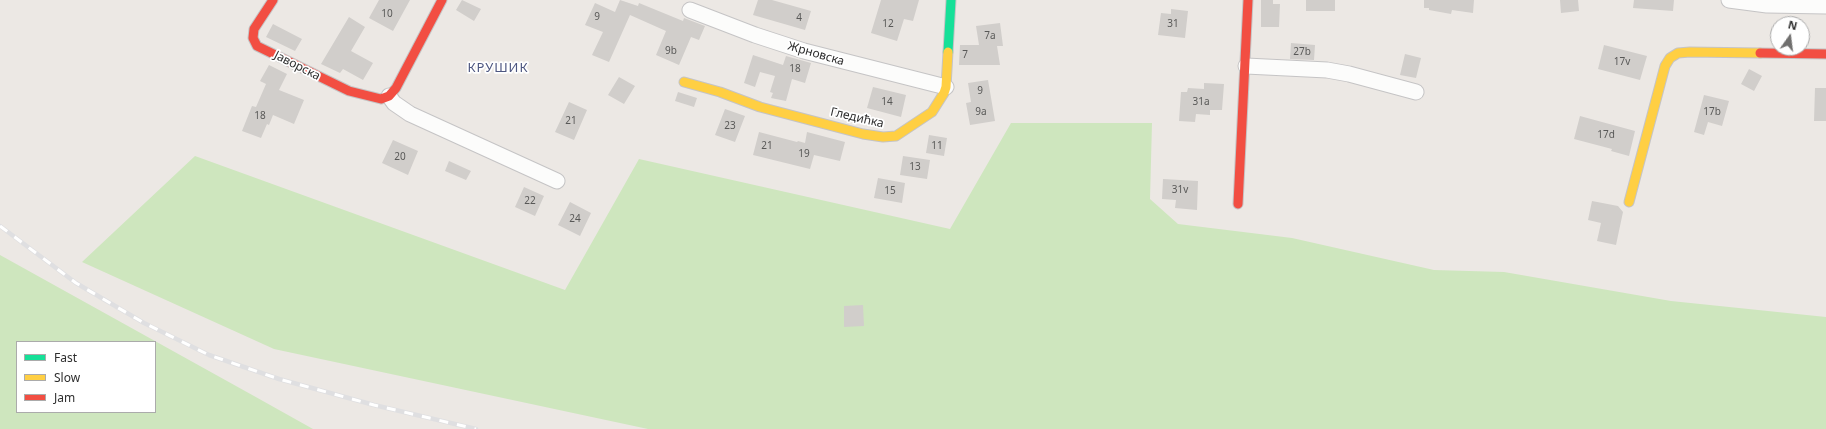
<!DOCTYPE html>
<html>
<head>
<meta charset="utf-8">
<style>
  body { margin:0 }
  #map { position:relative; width:1826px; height:429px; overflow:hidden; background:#ece8e4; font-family:"Noto Sans",sans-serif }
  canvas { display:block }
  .legend { position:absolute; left:16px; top:341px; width:140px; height:72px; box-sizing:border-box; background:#fff; border:1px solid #ababab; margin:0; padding:5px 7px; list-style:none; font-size:12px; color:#2e2e2e }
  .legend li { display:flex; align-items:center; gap:8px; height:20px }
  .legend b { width:20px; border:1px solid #ababab }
  .north { position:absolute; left:1770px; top:16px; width:40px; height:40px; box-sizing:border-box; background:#fff; border:1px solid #ababab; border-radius:50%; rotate:14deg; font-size:11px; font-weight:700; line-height:16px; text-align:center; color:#2e2e2e }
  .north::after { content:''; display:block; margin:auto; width:14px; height:18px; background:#706f6e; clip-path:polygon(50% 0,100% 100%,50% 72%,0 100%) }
</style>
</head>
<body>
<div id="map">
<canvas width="1826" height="429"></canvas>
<ul class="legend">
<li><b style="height:5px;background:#16e098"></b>Fast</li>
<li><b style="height:5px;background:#ffcf43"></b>Slow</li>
<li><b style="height:5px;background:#f24e42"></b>Jam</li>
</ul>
<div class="north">N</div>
</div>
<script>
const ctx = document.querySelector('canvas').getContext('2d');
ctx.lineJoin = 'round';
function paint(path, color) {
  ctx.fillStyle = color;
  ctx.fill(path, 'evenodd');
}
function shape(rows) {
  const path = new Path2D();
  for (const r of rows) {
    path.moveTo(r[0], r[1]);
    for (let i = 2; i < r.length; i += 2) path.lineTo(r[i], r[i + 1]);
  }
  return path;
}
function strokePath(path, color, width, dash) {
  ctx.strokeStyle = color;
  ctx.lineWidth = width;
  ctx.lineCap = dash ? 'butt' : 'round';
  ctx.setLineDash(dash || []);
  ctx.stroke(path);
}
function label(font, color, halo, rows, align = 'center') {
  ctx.font = font + ' "Noto Sans",sans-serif';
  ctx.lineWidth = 3.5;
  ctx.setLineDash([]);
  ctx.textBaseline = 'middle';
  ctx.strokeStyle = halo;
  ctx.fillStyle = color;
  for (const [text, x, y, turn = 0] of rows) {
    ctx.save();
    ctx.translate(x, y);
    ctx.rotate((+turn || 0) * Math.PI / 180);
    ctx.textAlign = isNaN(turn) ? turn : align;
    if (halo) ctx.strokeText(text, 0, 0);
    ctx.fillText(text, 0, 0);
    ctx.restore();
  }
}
paint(shape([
  [1011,123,1152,123,1150,199,1178,224,1292,238,1434,270,1504,272,1671,301,1826,317,1826,429,648,429,274,349,82,262,195,156,565,290,639,159,950,229],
  [0,255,254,396,313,429,0,429],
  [17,342,155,342,155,412,17,412]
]), '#cee6be');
paint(shape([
  [379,0,410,0,393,31,369,18],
  [462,0,481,9,474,21,456,10],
  [620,0,638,6,639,3,683,21,684,18,705,26,699,40,691,37,679,65,656,55,666,31,630,15,609,62,592,55,603,32,585,25,595,3,615,12],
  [758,0,772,0,811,11,805,30,753,15],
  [881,0,919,0,913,21,904,19,897,41,871,33],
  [1261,0,1273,0,1273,4,1280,4,1279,27,1261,27],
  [1306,0,1335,0,1335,11,1306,11],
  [1424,0,1474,0,1473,13,1452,10,1451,14,1429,10,1429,8,1424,8],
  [1560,0,1578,0,1579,11,1561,13],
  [1634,0,1674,0,1673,11,1633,8],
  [1171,9,1188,11,1185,38,1158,35,1161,13,1171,14],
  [349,17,365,27,351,51,373,63,363,80,343,69,340,73,321,64],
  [1000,23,1003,46,997,46,1000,65,959,65,960,45,979,45,976,26],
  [273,24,302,39,295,51,266,37],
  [1291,43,1315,45,1314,60,1290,59],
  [1604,45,1647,56,1640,80,1598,69],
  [1405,54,1421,58,1416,78,1400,75],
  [753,55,783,65,786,56,811,63,805,83,792,79,786,101,771,98,773,93,770,92,775,76,760,72,755,87,744,83],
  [269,65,287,74,279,90,304,100,294,124,273,115,269,125,267,124,261,138,242,131,252,106,256,107,266,84,260,81],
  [1749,69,1762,76,1754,91,1741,84],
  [619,77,635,86,624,104,608,95],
  [988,80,995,121,970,125,966,103,971,102,968,83],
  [1204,83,1224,84,1222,110,1210,110,1210,115,1196,114,1195,122,1179,121,1181,92,1187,92,1188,88,1204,89],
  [873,87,906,95,901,117,867,108],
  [1815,88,1826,88,1826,121,1814,121],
  [678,92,697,98,694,107,675,101],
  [1704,95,1729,101,1722,126,1708,122,1704,135,1694,132],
  [569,102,587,110,574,140,555,132],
  [725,109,745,116,735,142,715,135],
  [1580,116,1635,131,1629,156,1611,151,1612,149,1574,139],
  [759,132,797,142,798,141,805,143,807,132,845,142,840,161,814,155,810,169,753,155],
  [929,135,947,138,944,156,926,153],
  [393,140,418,151,408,175,382,163],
  [903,156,930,160,927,179,900,175],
  [449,161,471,171,466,180,445,171],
  [878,178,905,183,902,203,874,198],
  [1163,179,1198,181,1197,210,1175,208,1176,200,1162,199],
  [524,187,544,196,535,216,515,207],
  [1592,201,1618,206,1623,212,1616,245,1597,241,1601,223,1588,220],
  [570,202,591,213,580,236,558,225],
  [863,305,864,326,844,327,844,306]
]), '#d1cecb');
const street = shape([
  [1729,0,1767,5,1826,6],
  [690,10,755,35,804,51,946,87],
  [1246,66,1327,70,1349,74,1416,92],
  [389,96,394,103,410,114,557,181]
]);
const fast = shape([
  [948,52,951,0]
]);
const slow = shape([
  [684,82,720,92,760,107,863,134,883,137,896,136,932,112,944,93,946,87,948,52],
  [1629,202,1665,66,1670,58,1678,53,1690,52,1760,53]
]);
const jam = shape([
  [273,0,254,29,253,38,257,46,349,91,381,99,389,96,396,88,442,0],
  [1760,53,1826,54],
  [1238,204,1248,0]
]);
strokePath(street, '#c5c4c5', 17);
strokePath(fast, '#c5c4c5', 11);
strokePath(slow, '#c5c4c5', 11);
strokePath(jam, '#c5c4c5', 11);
strokePath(street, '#fcfcfb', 15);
strokePath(fast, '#16e098', 9);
strokePath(slow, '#ffcf43', 9);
strokePath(jam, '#f24e42', 9);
const rail = shape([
  [0,226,76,283,144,323,209,355,279,379,374,405,476,429]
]);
strokePath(rail, '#dfdfe1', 4.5);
strokePath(rail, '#fff', 3, [9]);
label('10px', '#585857', null, [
  ["10",387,14],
  ["9",597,17],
  ["4",799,18],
  ["12",888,24],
  ["31",1173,24],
  ["7a",990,36],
  ["9b",671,51],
  ["27b",1302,52],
  ["7",965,55],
  ["17v",1622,62],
  ["18",795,69],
  ["9",980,91],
  ["14",887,102],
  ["31a",1201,102],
  ["9a",981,112],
  ["17b",1712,112],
  ["18",260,116],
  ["21",571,121],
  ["23",730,126],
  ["17d",1606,135],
  ["21",767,146],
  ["11",937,146],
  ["19",804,154],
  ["20",400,157],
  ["13",915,167],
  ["31v",1180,190],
  ["15",890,191],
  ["22",530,201],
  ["24",575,219]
]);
label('12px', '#2e2e2e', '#fff', [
  ["Жрновска",816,54,16],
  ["Јаворска",297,66,27],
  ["Гледићка",857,118,13]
]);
ctx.letterSpacing = '1px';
label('13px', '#4d5680', '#fff', [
  ["КРУШИК",498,68]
]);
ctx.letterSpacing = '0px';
</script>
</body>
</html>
